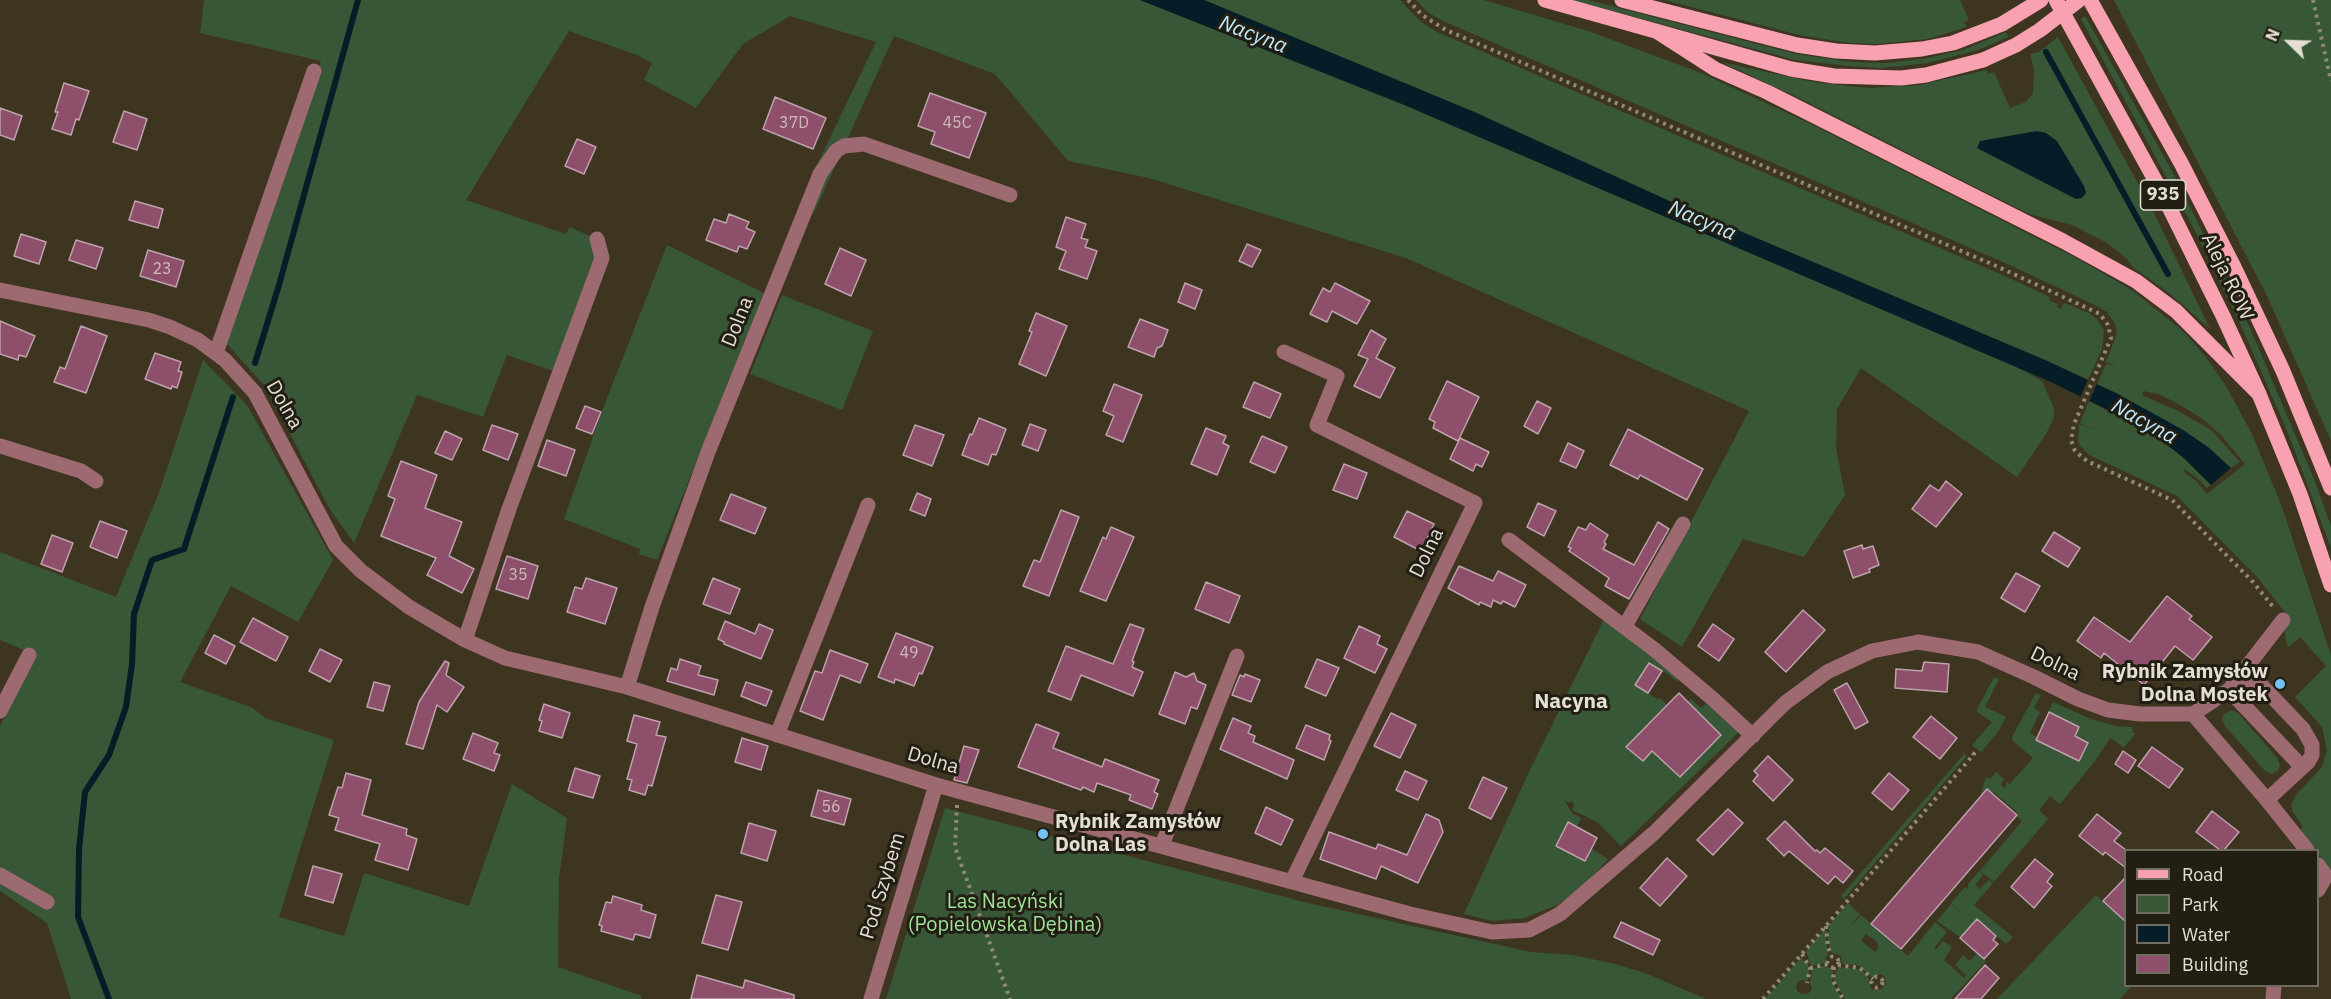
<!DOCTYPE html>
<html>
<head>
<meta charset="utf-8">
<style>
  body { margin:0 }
  #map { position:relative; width:2331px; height:999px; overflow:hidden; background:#3e3520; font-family:"IBM Plex Sans",sans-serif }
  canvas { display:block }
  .legend { position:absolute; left:2124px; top:849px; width:195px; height:138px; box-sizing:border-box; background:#221e14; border:2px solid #706b60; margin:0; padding:8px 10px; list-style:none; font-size:18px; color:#e4dfd2 }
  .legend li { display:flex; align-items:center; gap:12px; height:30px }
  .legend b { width:30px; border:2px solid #706b60 }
  .north { position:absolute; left:2259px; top:12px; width:60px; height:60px; -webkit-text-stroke:4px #221e14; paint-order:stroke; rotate:293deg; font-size:16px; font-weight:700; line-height:24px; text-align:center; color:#e4dfd2 }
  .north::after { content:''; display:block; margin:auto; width:21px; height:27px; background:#e4dfd2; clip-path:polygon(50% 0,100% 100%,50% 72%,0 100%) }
</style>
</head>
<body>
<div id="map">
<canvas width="2331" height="999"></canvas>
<ul class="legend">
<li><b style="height:8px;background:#f8a1b0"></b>Road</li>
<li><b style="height:16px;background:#385736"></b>Park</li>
<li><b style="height:16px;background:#041d27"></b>Water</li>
<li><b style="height:16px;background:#8e4f6b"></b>Building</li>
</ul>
<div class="north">N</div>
</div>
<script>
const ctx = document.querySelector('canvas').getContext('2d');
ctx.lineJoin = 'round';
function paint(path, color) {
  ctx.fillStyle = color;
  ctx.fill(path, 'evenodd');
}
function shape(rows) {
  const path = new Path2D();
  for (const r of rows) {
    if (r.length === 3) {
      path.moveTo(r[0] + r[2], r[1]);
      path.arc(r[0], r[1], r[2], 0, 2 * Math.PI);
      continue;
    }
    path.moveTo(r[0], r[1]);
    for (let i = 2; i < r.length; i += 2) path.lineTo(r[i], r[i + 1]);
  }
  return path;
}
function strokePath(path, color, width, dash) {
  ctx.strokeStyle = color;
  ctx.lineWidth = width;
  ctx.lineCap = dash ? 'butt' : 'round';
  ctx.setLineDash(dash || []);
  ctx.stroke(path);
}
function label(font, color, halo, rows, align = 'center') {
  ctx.font = font + ' "IBM Plex Sans",sans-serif';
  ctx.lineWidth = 6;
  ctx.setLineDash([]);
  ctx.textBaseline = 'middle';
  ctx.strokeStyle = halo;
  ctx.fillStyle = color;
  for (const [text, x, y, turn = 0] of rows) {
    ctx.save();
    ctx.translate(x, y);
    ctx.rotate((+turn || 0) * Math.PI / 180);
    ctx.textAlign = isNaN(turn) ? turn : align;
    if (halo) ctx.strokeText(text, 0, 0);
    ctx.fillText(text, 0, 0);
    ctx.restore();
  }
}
paint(shape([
  [204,0,1140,0,1402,104,2015,366,2042,381,2054,408,2054,417,2046,434,2017,477,1861,368,1837,409,1836,447,1845,495,1804,557,1743,539,1682,647,1640,619,1749,411,1406,258,1149,178,1068,161,995,74,894,36,813,215,811,177,876,42,790,16,743,44,696,108,644,80,652,63,637,55,569,31,466,200,566,234,570,227,597,239,602,258,553,371,507,355,483,417,417,395,354,543,329,508,265,386,225,342,248,268,321,61,200,33],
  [1204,0,1400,0,1421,22,1437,32,2007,277,2050,297,2049,300,2058,304,2057,307,2061,309,2064,303,2089,313,2097,319,2104,330,2102,349,2088,380,2045,360,1676,204,1472,111],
  [1416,0,1484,0,1591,32,1701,73,1813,125,2080,260,2133,291,2184,332,2205,356,2226,386,2252,434,2282,507,2331,655,2331,869,2318,854,2318,850,2315,850,2299,831,2303,827,2293,812,2291,805,2296,795,2322,767,2327,750,2322,727,2295,697,2326,666,2300,637,2289,647,2287,645,2284,630,2291,620,2258,578,2177,496,2089,455,2078,443,2079,424,2094,430,2080,423,2089,401,2142,429,2177,452,2211,485,2207,488,2197,478,2184,469,2184,472,2196,481,2207,494,2245,464,2221,435,2204,420,2182,406,2159,394,2143,391,2142,395,2178,411,2211,430,2240,462,2231,468,2183,430,2097,384,2106,364,2116,366,2106,362,2117,333,2115,324,2107,312,2095,305,2003,262,1443,21,1429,13],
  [1572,0,1588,0,1796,54,1852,62,1885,63,1923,59,1963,50,2006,32,2008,37,1978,50,1928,63,1882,68,1848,66,1795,60],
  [1664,0,1960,0,1969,20,1964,22,1967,27,1927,39,1878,44,1850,43,1799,35],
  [2114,0,2331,0,2331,441,2267,296],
  [2085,16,2172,171,2250,328,2314,479,2331,526,2331,548,2288,433,2243,330,2192,225,2081,19],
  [2058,37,2154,213,2210,329,2168,292,2134,268,2125,257,2107,243,2072,225,2032,215,2021,210,1797,97,1721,62,1813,82,1869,88,1919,85,1987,70,1988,74,1994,72,2010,108,2026,102,2033,93,2034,70,2030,54,2039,52],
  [667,245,764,293,657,560,639,554,640,549,564,519,604,406],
  [782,295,873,331,842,410,750,374],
  [203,360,247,405,333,560,298,622,231,586,180,682,253,708,265,718,334,740,279,917,344,936,364,873,469,906,512,784,567,818,559,879,558,967,642,996,641,999,71,999,47,923,0,891,0,726,36,655,0,640,0,552,116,597,160,490],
  [1605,617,1676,672,1677,681,1650,662,1636,685,1657,699,1661,699,1676,714,1691,699,1701,708,1708,702,1739,732,1621,846,1597,822,1572,810,1574,805,1572,801,1569,803,1564,800,1572,813,1581,818,1577,827,1597,838,1591,848,1608,859,1584,887,1557,905,1525,918,1492,921,1464,914,1528,774],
  [1994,677,1999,679,1985,707,2006,717,1998,732,1981,752,1972,745,1992,722,1976,711],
  [2036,693,2041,695,2034,708,2040,712,2030,733,2037,737,2036,740,2079,760,2088,743,2075,736,2079,727,2048,712,2053,702,2091,719,2116,726,2132,727,2133,733,2136,733,2124,747,2110,738,2095,761,2060,804,2050,796,2039,810,2048,819,1994,882,1980,871,2022,821,2016,816,2018,813,1994,792,1987,799,1981,793,1986,777,1990,779,1996,772,2005,780,2002,781,2001,786,2006,788,2006,782,2010,784,2033,758,2013,741,2012,737],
  [2232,710,2238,713,2278,759,2280,765,2278,771,2271,774,2265,771,2225,726,2222,719,2223,715],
  [1964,754,1967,756,1844,899,1841,896],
  [945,808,1308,903,1531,952,1573,955,1615,964,1645,973,1706,999,886,999],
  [1979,871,1983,875,1975,885,1980,889,1989,880,1993,883,1974,905,2013,937,2006,944,1977,919,1961,938,1937,921,1951,904,1965,915,1951,903,1965,887,1968,889,1968,884],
  [2096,895,2122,919,2125,919,2126,986,2132,986,2120,999,1997,999],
  [1848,903,1860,914,1848,929,1861,915,1908,956,1935,922,1947,932,1934,948,1936,949,1943,941,1952,947,1944,960,1964,978,1966,975,1955,965,1963,955,1970,961,1977,953,1986,961,1951,999,1845,999,1834,979,1837,970,1840,967,1862,970,1869,979,1870,987,1873,990,1882,989,1886,983,1884,976,1881,974,1871,977,1858,965,1842,964,1841,956,1831,952,1828,942,1829,925],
  [1866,934,1877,942,1878,948,1875,952,1861,940],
  [1824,930,1827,931,1826,940,1828,954,1824,963,1811,966,1806,951],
  [1801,958,1808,964,1809,975,1807,981,1802,980,1798,982,1796,987,1798,992,1802,994,1809,993,1812,989,1810,983,1812,969,1825,965,1833,971,1832,982,1842,999,1765,999]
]), '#385736');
paint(shape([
  [1140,0,1204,0,1472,111,1676,204,2045,360,2116,393,2183,430,2208,447,2231,468,2211,485,2184,458,2158,438,2112,412,2051,382,1402,104],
  [2037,131,2046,133,2057,141,2084,186,2086,193,2082,198,2076,199,1977,148,1980,141]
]), '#041d27');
paint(shape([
  [2089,377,2098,381,2088,404,2079,400]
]), '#3e3520');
strokePath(shape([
  [2046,52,2168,274],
  [255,363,279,285,358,0],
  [109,999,78,917,79,849,85,792,109,755,126,707,132,664,134,614,152,560,184,549,233,397]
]), '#041d27', 6);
const building = shape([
  [64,83,89,91,79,120,76,119,71,135,52,129,58,112,55,112,64,83],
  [930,93,986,113,969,158,931,144,935,132,918,126,930,93],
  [775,97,826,118,813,149,763,129,775,97],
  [0,108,22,116,14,140,0,135,0,108],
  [124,111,147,119,137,150,113,142,124,111],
  [577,139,596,147,584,174,565,166,577,139],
  [135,201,163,209,158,228,129,220,135,201],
  [729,214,749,222,746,228,755,232,747,249,739,246,737,252,706,240,714,219,726,223,729,214],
  [1066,217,1086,224,1081,238,1088,240,1085,247,1097,251,1087,279,1059,269,1066,251,1056,247,1066,217],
  [21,234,46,242,39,264,14,256,21,234],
  [76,240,103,248,96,269,69,260,76,240],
  [1247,244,1261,250,1252,267,1239,261,1247,244],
  [840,248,866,260,851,296,825,284,840,248],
  [148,250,184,261,176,287,140,276,148,250],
  [1185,283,1202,290,1195,309,1178,302,1185,283],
  [1335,283,1370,301,1357,324,1332,311,1327,322,1310,314,1323,288,1330,292,1335,283],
  [1036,313,1067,326,1046,376,1019,364,1032,332,1029,331,1036,313],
  [1140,319,1168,330,1162,346,1157,348,1154,357,1128,347,1140,319],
  [0,321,35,336,26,357,19,355,18,360,0,354,0,321],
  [81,326,107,336,86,393,54,382,60,367,65,369,81,326],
  [1371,330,1386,339,1376,358,1395,368,1380,398,1354,386,1368,359,1358,355,1371,330],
  [155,353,181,362,178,371,182,372,177,388,172,386,171,389,145,379,155,353],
  [1447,381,1479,397,1458,441,1433,428,1435,422,1429,419,1447,381],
  [1254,382,1281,394,1270,418,1243,407,1254,382],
  [1114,384,1142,395,1123,442,1106,435,1114,416,1103,411,1114,384],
  [1537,401,1551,408,1538,434,1524,426,1537,401],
  [585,406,601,412,592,434,576,428,585,406],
  [979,418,1006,429,996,455,992,454,988,465,962,455,970,434,972,435,979,418],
  [1030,424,1046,430,1038,451,1022,445,1030,424],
  [492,425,518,434,508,460,483,450,492,425],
  [915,425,944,435,932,466,903,455,915,425],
  [1206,428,1226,436,1223,443,1229,446,1217,475,1191,464,1206,428],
  [1628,429,1703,469,1687,500,1640,475,1638,479,1610,465,1628,429],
  [445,431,462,439,452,460,435,453,445,431],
  [1262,436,1287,447,1275,473,1250,462,1262,436],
  [1460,438,1489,452,1482,467,1476,464,1473,471,1450,459,1460,438],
  [547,440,575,450,566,476,538,466,547,440],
  [1568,443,1584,451,1576,468,1560,461,1568,443],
  [401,461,437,475,425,508,462,522,449,556,474,569,462,593,427,575,436,558,381,536,395,499,388,496,401,461],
  [1344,464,1367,473,1357,499,1333,490,1344,464],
  [1946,481,1962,494,1936,527,1912,509,1930,485,1939,491,1946,481],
  [917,493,931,499,925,516,910,510,917,493],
  [731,494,766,508,755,534,720,520,731,494],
  [1538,503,1556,511,1544,536,1527,527,1538,503],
  [1061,510,1079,517,1049,596,1023,586,1034,560,1040,562,1061,510],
  [1407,511,1434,524,1421,551,1394,537,1407,511],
  [100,521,127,531,117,558,90,547,100,521],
  [1658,522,1669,529,1629,599,1605,586,1609,578,1569,551,1571,548,1568,547,1578,527,1586,530,1590,523,1608,535,1604,542,1606,544,1603,549,1634,565,1658,522],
  [1111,527,1134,537,1106,601,1080,591,1103,537,1106,539,1111,527],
  [2054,532,2080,548,2068,567,2042,551,2054,532],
  [52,535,73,543,62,572,41,564,52,535],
  [1862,545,1863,549,1873,546,1879,565,1869,569,1870,572,1853,578,1844,551,1862,545],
  [507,556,538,566,528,599,496,589,507,556],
  [1459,566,1493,581,1498,571,1526,585,1515,607,1503,601,1501,604,1493,600,1491,607,1480,602,1479,605,1448,588,1459,566],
  [2016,573,2040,586,2025,612,2001,598,2016,573],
  [586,578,617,588,605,624,567,612,575,587,582,589,586,578],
  [713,578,740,589,730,614,703,604,713,578],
  [1206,582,1240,596,1229,623,1195,609,1206,582],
  [2167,596,2192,616,2189,619,2212,637,2193,660,2175,646,2144,685,2104,653,2101,658,2077,641,2094,617,2130,642,2167,596],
  [1803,610,1825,630,1786,672,1765,652,1803,610],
  [253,618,288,637,276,661,240,642,253,618],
  [725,621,755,634,759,624,773,630,761,659,724,644,724,642,718,639,725,621],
  [1130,624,1144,629,1132,661,1134,662,1132,667,1143,672,1133,696,1081,675,1071,700,1048,691,1066,646,1113,664,1130,624],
  [1713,624,1734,639,1719,661,1698,646,1713,624],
  [1359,626,1380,636,1377,644,1387,649,1375,673,1344,658,1359,626],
  [896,633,933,647,922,674,919,673,914,686,895,679,894,683,878,677,896,633],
  [214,635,235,646,226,664,205,653,214,635],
  [320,649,342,660,330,682,309,671,320,649],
  [830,650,868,664,860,683,840,675,823,720,800,711,815,671,822,673,830,650],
  [680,659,701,666,698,675,718,680,714,695,667,681,671,668,677,670,680,659],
  [1317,659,1339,668,1326,696,1305,687,1317,659],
  [445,661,449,663,446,675,464,687,447,712,437,705,423,749,406,744,419,702,445,661],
  [1924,662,1949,664,1947,692,1895,688,1896,669,1922,671,1924,662],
  [1649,663,1662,671,1648,693,1635,685,1649,663],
  [1175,672,1186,677,1194,673,1197,681,1206,685,1197,709,1191,707,1185,724,1159,714,1175,672],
  [1245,674,1260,680,1251,702,1232,695,1240,675,1244,677,1245,674],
  [374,682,390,686,383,711,367,707,374,682],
  [746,682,772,691,766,706,741,696,746,682],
  [1847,683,1868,722,1855,729,1834,690,1847,683],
  [1679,693,1721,735,1680,777,1652,751,1643,761,1626,747,1679,693],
  [544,704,570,713,562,738,539,731,542,721,539,720,544,704],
  [2049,712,2079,727,2075,736,2088,743,2079,761,2036,740,2049,712],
  [1391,713,1416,725,1400,758,1374,746,1391,713],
  [634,715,660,722,656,735,666,737,652,786,648,785,645,795,629,790,632,780,627,779,637,744,627,741,634,715],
  [1931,716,1957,738,1940,759,1913,737,1931,716],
  [1233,718,1251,726,1248,733,1255,736,1253,742,1294,760,1287,779,1220,749,1233,718],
  [1036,724,1059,733,1053,748,1102,767,1105,759,1159,780,1154,792,1158,794,1152,809,1129,800,1131,795,1097,783,1094,792,1083,787,1081,790,1018,767,1036,724],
  [1306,725,1330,735,1329,740,1331,741,1324,760,1296,748,1306,725],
  [473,733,498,743,494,753,500,755,494,771,463,759,473,733],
  [742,738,768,746,761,770,735,762,742,738],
  [964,746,979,750,967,783,954,780,964,746],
  [2152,747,2183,769,2169,788,2138,766,2152,747],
  [2123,751,2136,760,2128,773,2115,764,2123,751],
  [1768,756,1793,780,1773,801,1753,781,1758,775,1754,771,1768,756],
  [575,768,600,776,593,798,568,791,575,768],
  [1405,771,1427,781,1418,800,1396,790,1405,771],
  [346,773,371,780,362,815,407,829,406,835,417,839,408,870,375,860,380,844,335,830,339,818,329,815,338,787,342,788,346,773],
  [1889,773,1909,790,1892,810,1872,793,1889,773],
  [1483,777,1507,788,1491,819,1469,808,1483,777],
  [1987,789,2017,815,1901,949,1871,924,1987,789],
  [818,790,851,799,844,825,811,816,818,790],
  [1266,807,1293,820,1281,845,1255,833,1266,807],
  [1728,809,1743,823,1713,855,1697,840,1728,809],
  [2212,811,2239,832,2224,850,2220,850,2196,832,2212,811],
  [1426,814,1439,820,1443,832,1418,883,1381,866,1376,879,1320,859,1329,832,1376,849,1378,844,1407,855,1426,814],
  [2097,814,2121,833,2114,841,2126,850,2126,868,2105,852,2103,855,2079,836,2097,814],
  [1785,821,1815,851,1817,850,1820,853,1825,848,1853,871,1843,883,1835,876,1828,884,1789,851,1784,856,1767,839,1785,821],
  [1568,822,1597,838,1585,861,1556,846,1568,822],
  [749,823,776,831,767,861,741,853,749,823],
  [1667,858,1687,876,1660,906,1640,888,1667,858],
  [2035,859,2053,874,2047,882,2052,886,2034,908,2011,887,2035,859],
  [313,866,342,874,333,903,305,895,313,866],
  [2126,877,2126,922,2103,901,2126,877],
  [716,895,742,902,728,950,702,943,716,895],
  [613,896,642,905,641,910,656,915,650,938,635,934,633,940,601,931,602,926,599,925,606,902,611,903,613,896],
  [1977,919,1996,936,1993,940,1998,944,1984,959,1960,938,1977,919],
  [1621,922,1660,940,1653,955,1614,937,1621,922],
  [1985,965,1999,978,1981,999,1955,999,1985,965],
  [697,975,743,988,745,980,794,995,794,999,691,999,697,975]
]);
paint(building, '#8e4f6b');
strokePath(building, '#bda1ac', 1.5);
strokePath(shape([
  [1408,0,1422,15,1446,30,1994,265,2100,314,2108,325,2111,338,2074,424,2071,440,2075,451,2087,461,2172,500,2253,582,2274,608],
  [2313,0,2331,81],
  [957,805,955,847,1010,999],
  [1826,926,1828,947,1832,957],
  [1802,954,1810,968,1807,983],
  [1833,962,5.5],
  [1838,965,1860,968,1873,979],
  [1834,967,1833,981,1843,999],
  [1810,968,1828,964],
  [1877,982,5.5],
  [1763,999,1974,754,1972,753]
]), '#908977', 4, [3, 4.5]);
strokePath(shape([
  [0,290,149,320,170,327,198,340,225,360,255,393,336,546,361,571,409,607,465,640,505,658,627,687,936,785,1410,914,1492,932,1529,930,1560,914,1654,833,1785,703,1827,672,1872,651,1918,642,1978,652,2034,677,2078,699,2108,710,2140,714,2193,714,2267,800,2307,850],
  [1284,352,1337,376,1317,425,1475,503,1292,881],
  [216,353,314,71],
  [0,446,81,471,96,481],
  [1509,540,1655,650,1713,699,1753,736],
  [1625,626,1683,524],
  [465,640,509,509,602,258,597,239],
  [2237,679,2255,680,2261,685,2303,729,2312,745,2312,755,2308,762,2267,800],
  [627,687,652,607,708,452,820,174,836,151,844,146,864,144,1010,195],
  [2229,690,2302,767],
  [0,711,29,655],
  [2193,714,2229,690,2283,620],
  [777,735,868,505],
  [1162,845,1237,656],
  [2318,865,2326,876,2318,890],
  [0,875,47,902],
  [871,999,936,785],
  [2273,999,2274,986]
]), '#9e6a72', 15);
strokePath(shape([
  [1545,0,1791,69,1834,76,1901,78,1926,75,1983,60],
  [1622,0,1797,45,1836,51,1875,53,1922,49,1953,43,2002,24,2041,0],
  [2056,0,2161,191,2223,316,2259,394,2300,494,2331,585],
  [2090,0,2181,163,2234,267,2283,371,2331,488],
  [1656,31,1715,69,1767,92,2063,241,2136,281,2176,311,2259,394]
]), '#f8a1b0', 15);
strokePath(shape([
  [1983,60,2016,45,2040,30,2079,0]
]), '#f8a1b0', 15);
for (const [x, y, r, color] of [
  [2280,684,6,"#75c0f6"],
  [1043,834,6,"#75c0f6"]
]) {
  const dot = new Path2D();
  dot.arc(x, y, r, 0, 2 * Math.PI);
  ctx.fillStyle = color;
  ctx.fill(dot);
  strokePath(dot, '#221e14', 2);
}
label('16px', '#cebbb8', null, [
  ["37D",794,123],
  ["45C",957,123],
  ["23",162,269],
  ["35",518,575],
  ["49",909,653],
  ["56",831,807]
]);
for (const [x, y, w] of [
  [2163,195,45]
]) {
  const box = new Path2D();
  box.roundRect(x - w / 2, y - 15, w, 30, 4.5);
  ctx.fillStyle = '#221e14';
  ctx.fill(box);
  strokePath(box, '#e4dfd2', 1.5);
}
label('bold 18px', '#e4dfd2', null, [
  ["935",2163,195]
]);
label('20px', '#e4dfd2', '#221e14', [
  ["Aleja ROW",2227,277,64],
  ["Dolna",738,322,-68],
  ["Dolna",284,405,60],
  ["Dolna",1427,553,-64],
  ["Dolna",2055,664,26],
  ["Dolna",933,761,16],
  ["Pod Szybem",883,886,-73]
]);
label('bold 20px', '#e4dfd2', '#221e14', [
  ["Rybnik Zamysłów",2268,672],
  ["Dolna Mostek",2268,695],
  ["Rybnik Zamysłów",1055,822,"left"],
  ["Dolna Las",1055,845,"left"]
], 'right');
label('20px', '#9de298', '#221e14', [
  ["Las Nacyński",1005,902],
  ["(Popielowska Dębina)",1005,925]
]);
label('italic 21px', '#c0e9fb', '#221e14', [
  ["Nacyna",1253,35,21],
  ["Nacyna",1702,221,23],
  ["Nacyna",2144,422,29]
]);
label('bold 21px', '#e4dfd2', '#221e14', [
  ["Nacyna",1571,702]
]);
</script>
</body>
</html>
